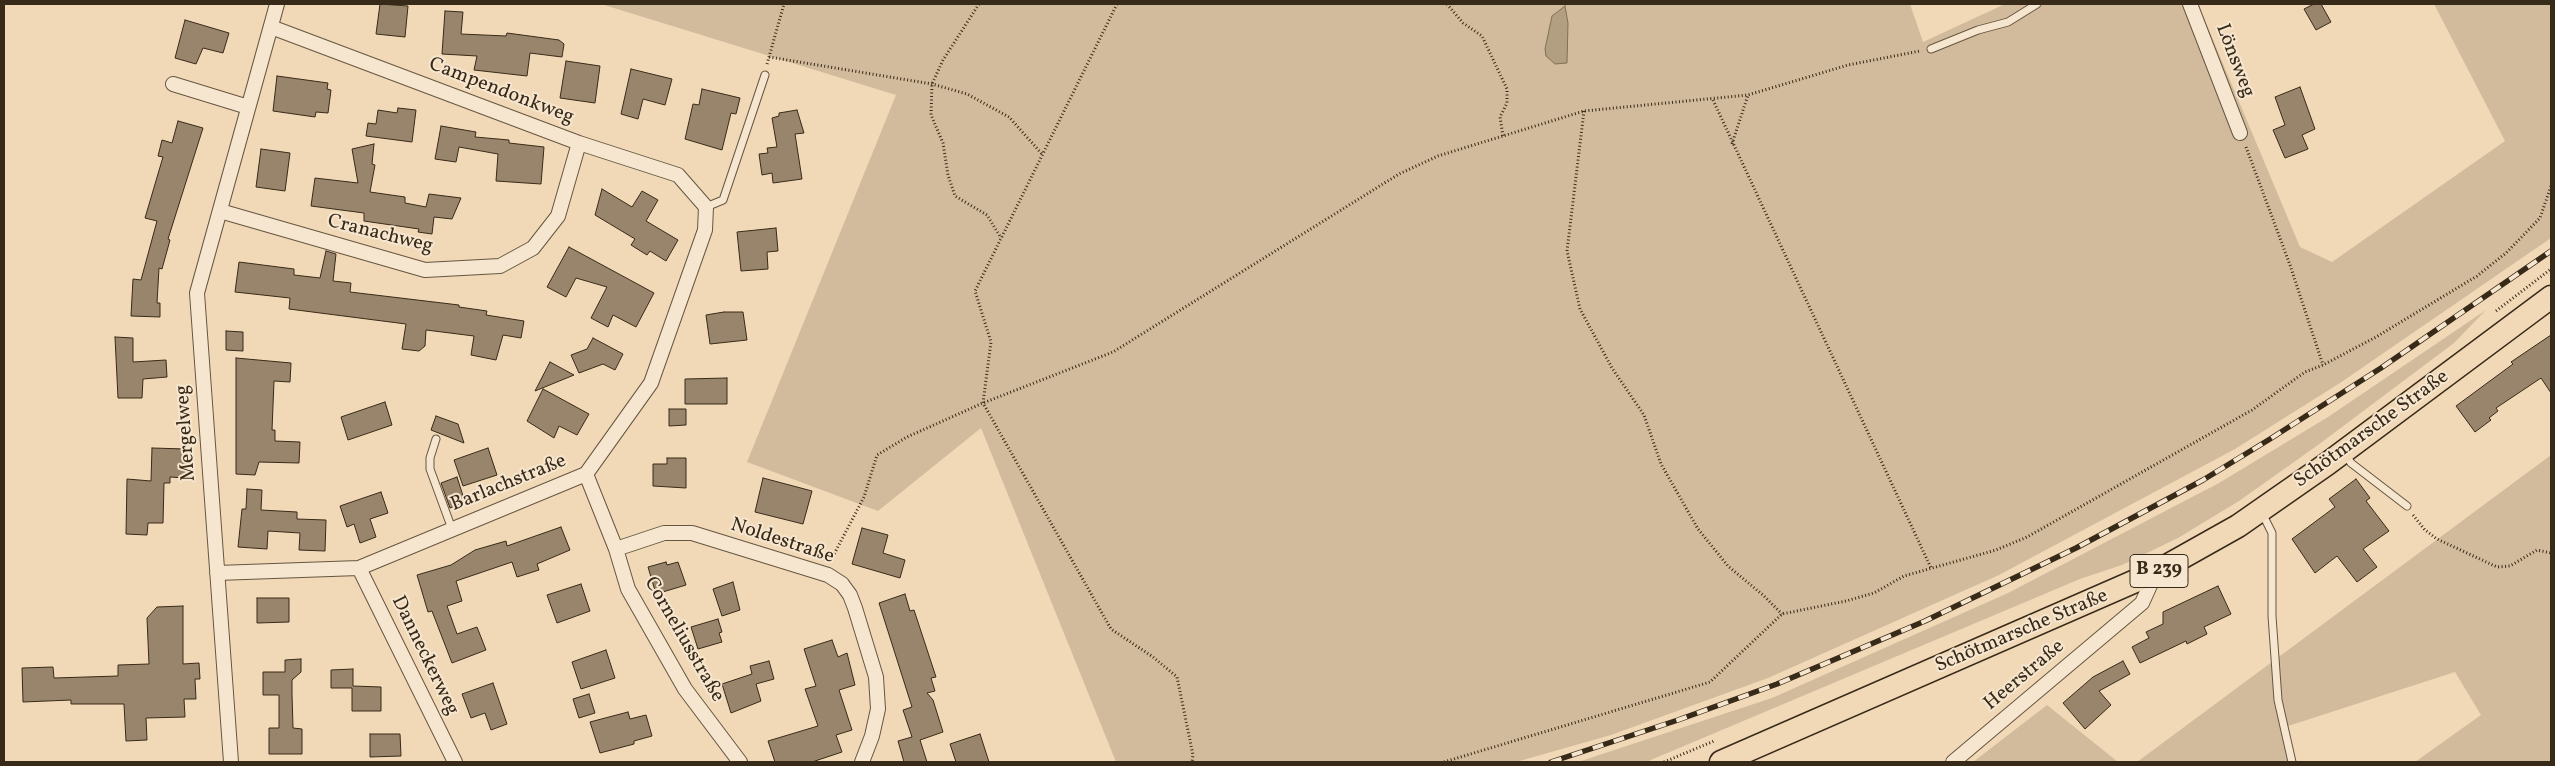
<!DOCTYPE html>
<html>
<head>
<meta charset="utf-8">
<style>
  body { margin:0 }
  #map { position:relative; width:2555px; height:766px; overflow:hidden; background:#f1d9b7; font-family:Vollkorn,serif }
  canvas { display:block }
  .frame { position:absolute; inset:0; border:5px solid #382a18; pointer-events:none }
</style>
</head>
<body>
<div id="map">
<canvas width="2555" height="766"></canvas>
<div class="frame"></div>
</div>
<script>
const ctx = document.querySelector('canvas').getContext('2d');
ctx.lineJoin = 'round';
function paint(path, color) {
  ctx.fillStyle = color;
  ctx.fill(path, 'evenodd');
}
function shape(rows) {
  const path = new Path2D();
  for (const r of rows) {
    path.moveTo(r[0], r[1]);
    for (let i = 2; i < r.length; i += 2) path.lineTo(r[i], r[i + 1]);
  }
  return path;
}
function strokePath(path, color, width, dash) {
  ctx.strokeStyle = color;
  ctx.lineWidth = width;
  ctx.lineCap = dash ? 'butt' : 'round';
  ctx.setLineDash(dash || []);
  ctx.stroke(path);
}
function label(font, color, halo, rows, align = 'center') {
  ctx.font = font + ' Vollkorn,serif';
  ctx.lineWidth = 4;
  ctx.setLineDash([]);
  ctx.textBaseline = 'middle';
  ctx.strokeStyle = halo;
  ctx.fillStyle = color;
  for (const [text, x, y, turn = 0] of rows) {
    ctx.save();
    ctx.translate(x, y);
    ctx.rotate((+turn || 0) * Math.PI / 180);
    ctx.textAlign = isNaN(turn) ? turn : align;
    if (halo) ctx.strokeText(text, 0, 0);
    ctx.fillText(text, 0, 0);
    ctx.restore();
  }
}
paint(shape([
  [601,4,1910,4,1923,42,2005,4,2198,4,2300,247,2332,262,2505,141,2434,4,2551,4,2551,238,2340,383,2235,449,1999,575,1768,678,1611,735,1516,762,1116,762,981,428,878,511,747,462,896,95],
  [2486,310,2454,343,2318,445,2239,501,2178,538,2122,565,2080,579,1646,762,1578,762,1772,698,2008,593,2219,483,2328,417],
  [2551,455,2551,762,2415,762,2481,715,2455,672,2282,728,2294,762,2137,762],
  [2047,705,2118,762,1973,762]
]), '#d2bb9c');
const water = shape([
  [1565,6,1568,23,1567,63,1555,64,1546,56,1545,49,1552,16,1565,6]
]);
paint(water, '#b29e81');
strokePath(water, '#817057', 1);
const building = shape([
  [380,4,408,6,405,37,376,34,380,4],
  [2314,4,2321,4,2331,22,2316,30,2304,9,2314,4],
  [445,11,463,12,461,34,506,36,507,33,559,40,564,44,562,57,530,53,527,76,474,70,477,56,442,54,445,11],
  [185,20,229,33,223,53,203,48,196,64,175,58,185,20],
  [566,61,600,66,595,103,560,98,566,61],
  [631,69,672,79,665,105,643,99,638,119,621,114,631,69],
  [277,76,328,83,327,89,331,90,328,113,316,112,315,117,273,111,277,76],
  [2300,87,2315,129,2302,135,2308,149,2285,158,2273,130,2285,125,2275,97,2300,87],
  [702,89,740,98,736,114,731,113,722,150,685,139,693,104,699,105,702,89],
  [398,108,416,110,412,142,366,136,368,123,376,124,378,110,397,113,398,108],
  [797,110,804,133,795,134,802,179,773,183,772,173,762,175,759,154,768,153,767,148,777,147,772,118,779,116,779,113,797,110],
  [178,121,203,128,168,239,170,240,162,269,159,268,157,303,160,303,160,317,131,316,133,279,141,280,157,221,145,218,163,157,158,156,162,140,172,143,178,121],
  [441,126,476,132,475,137,509,140,509,143,544,147,541,184,496,181,498,154,459,147,456,162,435,159,441,126],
  [374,144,372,164,375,165,370,192,405,197,405,203,426,207,429,194,461,198,452,219,434,217,432,234,418,232,419,229,364,221,364,213,311,206,315,178,358,183,352,149,374,144],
  [261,149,290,153,285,191,256,187,261,149],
  [602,189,632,207,642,191,658,200,646,221,678,240,666,261,650,251,647,255,631,245,635,239,595,215,602,189],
  [776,228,778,251,767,252,768,269,741,271,737,232,776,228],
  [569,247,654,293,636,327,613,315,608,327,591,318,607,287,576,278,566,297,547,287,569,247],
  [326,251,336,254,333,281,351,283,350,292,459,305,459,307,487,311,486,315,524,321,521,338,503,335,496,360,471,355,474,336,426,330,425,346,419,351,402,349,406,324,289,309,290,298,235,292,239,262,294,269,294,275,320,278,326,251],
  [724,312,743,312,747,340,710,344,706,315,724,312],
  [226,331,243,332,243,351,226,350,226,331],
  [2551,335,2551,393,2541,378,2496,408,2498,411,2489,418,2491,420,2475,432,2456,406,2513,364,2511,362,2551,335],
  [115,337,133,338,133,362,166,360,167,377,143,379,142,398,118,398,115,337],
  [593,338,623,354,615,370,603,364,579,373,571,355,587,349,593,338],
  [236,358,291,363,290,382,274,381,272,430,275,430,275,441,300,442,299,463,259,462,255,475,236,474,236,358],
  [550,362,574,375,535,391,550,362],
  [727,378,727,404,685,404,685,379,727,378],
  [543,389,589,414,577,435,559,426,554,438,527,421,543,389],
  [385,402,392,425,348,440,341,417,385,402],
  [669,409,686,409,686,425,669,426,669,409],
  [436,416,458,424,464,443,431,430,436,416],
  [152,448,186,449,185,478,170,477,170,483,164,483,163,523,148,523,147,535,126,534,127,479,151,481,152,448],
  [488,448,497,475,463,486,454,460,488,448],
  [667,458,686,458,686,488,653,486,653,464,667,464,667,458],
  [457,477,465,502,450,508,441,483,457,477],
  [763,478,812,491,803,524,755,512,763,478],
  [2356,479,2370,498,2366,501,2389,531,2363,549,2377,567,2357,582,2337,556,2315,573,2292,539,2335,507,2329,499,2356,479],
  [247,489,262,490,261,510,297,512,297,519,326,520,325,551,299,550,300,533,268,531,267,549,238,547,242,509,246,509,247,489],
  [381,492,388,513,370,519,376,537,360,543,354,524,347,527,340,506,381,492],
  [561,527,570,550,537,564,539,570,517,577,512,562,456,581,462,601,447,606,457,634,477,627,486,650,452,663,432,611,428,612,417,575,451,565,475,550,506,541,507,546,561,527],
  [862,528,888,535,883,553,905,560,900,578,852,564,862,528],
  [666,562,667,565,678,562,686,585,656,594,648,567,666,562],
  [733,582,740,610,722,616,713,589,733,582],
  [581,584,590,611,557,623,547,595,581,584],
  [2218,586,2231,614,2204,627,2207,634,2187,644,2186,641,2140,663,2132,647,2149,638,2146,632,2163,624,2163,612,2218,586],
  [905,594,910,611,914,610,936,677,931,678,935,691,927,693,933,700,943,732,920,740,927,762,904,762,898,741,912,737,903,710,912,707,879,603,905,594],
  [257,598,289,598,289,622,257,623,257,598],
  [183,606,183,664,199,663,200,679,195,679,196,699,184,699,185,717,146,718,147,740,126,741,124,704,71,704,71,700,23,702,22,668,53,667,54,678,118,676,118,665,149,664,147,618,157,607,183,606],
  [718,619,722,632,719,633,722,642,698,649,691,627,718,619],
  [832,640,838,657,847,653,855,685,839,690,852,730,836,735,842,752,812,762,775,762,768,741,818,726,805,689,816,686,804,649,832,640],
  [606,650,615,678,581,689,572,662,606,650],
  [301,659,301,672,292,680,292,694,293,728,302,729,302,754,269,754,269,728,279,728,279,695,263,695,263,672,285,672,285,660,301,659],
  [769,661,774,679,756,684,761,701,731,713,722,684,752,674,750,666,769,661],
  [2123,661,2130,674,2099,691,2111,705,2085,729,2063,703,2093,677,2123,661],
  [353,669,353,686,381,687,381,711,352,711,352,688,331,688,331,670,353,669],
  [493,683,507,724,491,730,485,713,471,718,462,694,493,683],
  [589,694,595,713,579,718,573,699,589,694],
  [628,712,630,719,646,715,652,736,634,741,634,744,600,753,590,722,628,712],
  [370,734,400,734,401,756,370,757,370,734],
  [980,734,989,762,956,762,950,744,980,734]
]);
paint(building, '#98856b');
strokePath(building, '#382a18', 1);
const service = shape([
  [1931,49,1978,30,2008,22,2037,4],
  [706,207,723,200,765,75],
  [436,439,430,458,430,469,452,529],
  [2345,454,2351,463,2407,506],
  [2262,513,2272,533,2272,616,2278,700,2292,762]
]);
const minor = shape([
  [2190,4,2240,133],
  [173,84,248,107],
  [220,211,425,270,500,266,533,248,558,216,579,143],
  [586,474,616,549,628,589,685,689,740,762],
  [616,549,664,533,692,533,828,575,842,584,850,595,855,608,876,677,878,709,872,736,862,762],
  [359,568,455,762],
  [217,573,359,568,586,474,651,383,705,230,706,207,678,175,579,143,271,27],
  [231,762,197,293,277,4],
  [1953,762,2142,603,2156,572]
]);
const primary = shape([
  [1721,762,2156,572,2238,526,2327,464,2551,297]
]);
strokePath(service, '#665640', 9);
strokePath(minor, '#665640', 16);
strokePath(primary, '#382a18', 25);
strokePath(shape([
  [979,4,943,60,932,84,931,115,943,143,948,175,955,196,987,215,1001,238],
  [1117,4,975,291,991,342,983,403,1111,629,1153,657,1177,677,1193,755,1192,762],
  [1447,4,1463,23,1482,36,1507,89,1507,103,1500,117,1503,136],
  [769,57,932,84,967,94,1009,117,1042,154],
  [767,64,784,4],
  [1713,100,1931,568],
  [1584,111,1567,251,1580,309,1612,368,1644,415,1661,464,1698,529,1728,566,1764,596,1782,614],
  [1732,144,1748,95],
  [2246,147,2290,265,2323,365],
  [2496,311,2551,269],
  [2413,515,2425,530,2437,539,2497,567,2510,566,2537,550,2551,553],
  [831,560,864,497,877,455,907,437,983,403,1113,352,1399,174,1438,156,1584,111,1748,95,1848,65,1920,51],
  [1444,762,1710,682,1782,614,1846,601,1874,593,1904,576,1996,550,2027,537,2252,410,2305,372,2323,365,2376,337,2477,276,2506,253,2540,218,2551,186],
  [1664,762,1714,741]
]), '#382a18', 3, [1, 2.5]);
strokePath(service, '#f6e6d0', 7);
strokePath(minor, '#f6e6d0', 14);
strokePath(primary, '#f1d9b7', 22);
const rail = shape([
  [1551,762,1678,720,1777,684,1925,621,2076,548,2203,480,2270,439,2381,368,2551,251]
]);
strokePath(rail, '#382a18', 5.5);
strokePath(rail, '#f6e6d0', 4, [11]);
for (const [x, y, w] of [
  [2159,571,58]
]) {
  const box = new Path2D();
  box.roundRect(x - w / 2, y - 16.5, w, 33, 4);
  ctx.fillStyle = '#f6e6d0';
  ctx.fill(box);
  strokePath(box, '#382a18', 1);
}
label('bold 19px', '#382a18', null, [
  ["B 239",2159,571]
]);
label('20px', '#382a18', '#f6e6d0', [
  ["Lönsweg",2234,61,69],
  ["Campendonkweg",501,92,21],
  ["Cranachweg",380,235,14],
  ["Schötmarsche Straße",2372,430,-36],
  ["Mergelweg",187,433,-94],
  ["Barlachstraße",509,484,-22],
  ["Noldestraße",782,542,18],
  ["Schötmarsche Straße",2022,632,-23],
  ["Corneliusstraße",683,640,60],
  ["Danneckerweg",424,656,64],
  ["Heerstraße",2025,676,-40]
]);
</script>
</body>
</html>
